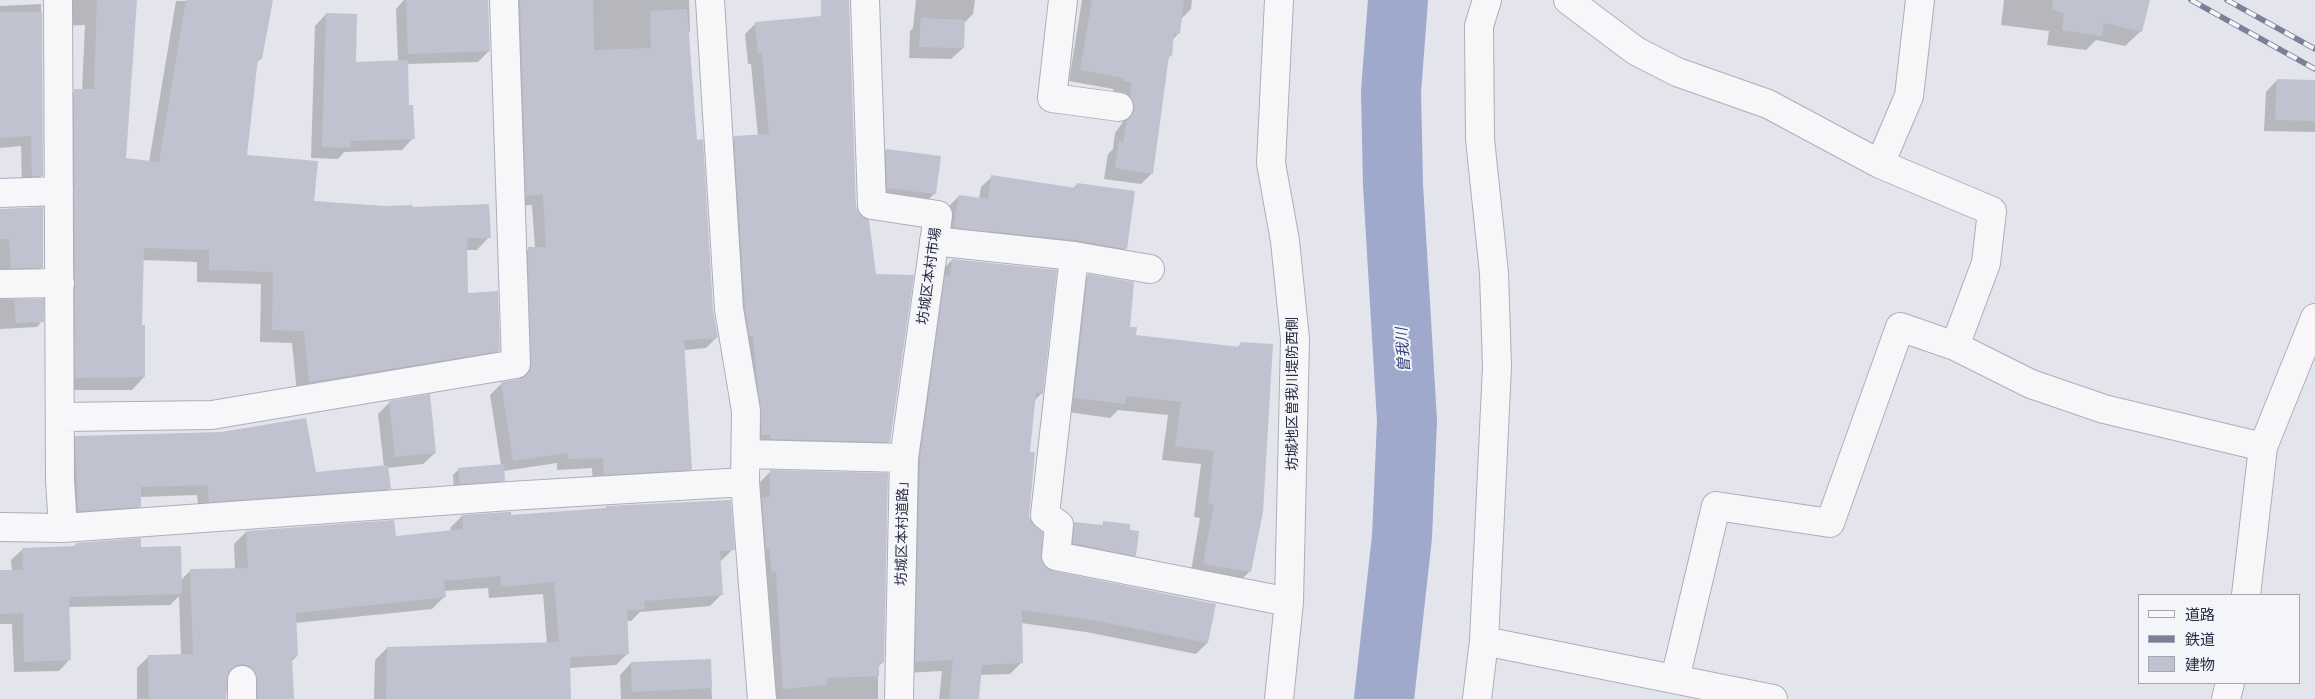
<!DOCTYPE html>
<html>
<head>
<meta charset="utf-8">
<style>
  body { margin:0 }
  #map { position:relative; width:2315px; height:699px; overflow:hidden; background:#e4e5ec; font-family:Ubuntu,"Noto Sans JP",sans-serif }
  canvas { display:block }
  .legend { position:absolute; left:2138px; top:594px; width:162px; height:90px; box-sizing:border-box; background:#f4f5f9; border:1px solid #a4a5b1; margin:0; padding:6px 9px; list-style:none; font-size:15px; color:#2b2e45 }
  .legend li { display:flex; align-items:center; gap:10px; height:25px }
  .legend b { width:25px; border:1px solid #a4a5b1 }
</style>
</head>
<body>
<div id="map">
<canvas width="2315" height="699"></canvas>
<ul class="legend">
<li><b style="height:6px;background:#f7f7fa"></b>道路</li>
<li><b style="height:6px;background:#7c8096"></b>鉄道</li>
<li><b style="height:14px;background:#c1c2cf"></b>建物</li>
</ul>
</div>
<script>
const ctx = document.querySelector('canvas').getContext('2d');
ctx.lineJoin = 'round';
function paint(path, color) {
  ctx.fillStyle = color;
  ctx.fill(path, 'evenodd');
}
function shape(rows) {
  const path = new Path2D();
  for (const r of rows) {
    path.moveTo(r[0], r[1]);
    for (let i = 2; i < r.length; i += 2) path.lineTo(r[i], r[i + 1]);
  }
  return path;
}
function strokePath(path, color, width, dash) {
  ctx.strokeStyle = color;
  ctx.lineWidth = width;
  ctx.lineCap = dash ? 'butt' : 'round';
  ctx.setLineDash(dash || []);
  ctx.stroke(path);
}
function label(font, color, halo, rows, align = 'center') {
  ctx.font = font + ' Ubuntu,"Noto Sans JP",sans-serif';
  ctx.lineWidth = 4;
  ctx.setLineDash([]);
  ctx.textBaseline = 'middle';
  ctx.strokeStyle = halo;
  ctx.fillStyle = color;
  for (const [text, x, y, turn = 0] of rows) {
    ctx.save();
    ctx.translate(x, y);
    ctx.rotate((+turn || 0) * Math.PI / 180);
    ctx.textAlign = isNaN(turn) ? turn : align;
    if (halo) ctx.strokeText(text, 0, 0);
    ctx.fillText(text, 0, 0);
    ctx.restore();
  }
}
paint(shape([
  [59,0,136,0,125,159,149,162,176,1,256,0,261,58,256,64,246,157,313,202,411,208,489,237,477,250,466,250,467,295,499,350,486,363,297,394,292,343,260,342,261,284,197,282,197,262,142,260,141,326,144,377,132,390,63,390,62,103,75,91,82,91,85,25,61,26],
  [404,0,487,0,489,51,478,62,407,64,408,107,413,138,402,150,344,152,338,159,311,158,315,26,326,14,354,63,398,61,396,9],
  [503,0,689,0,690,31,687,34,712,310,717,337,706,348,684,350,690,469,679,480,593,485,592,468,557,470,557,463,503,471,504,480,498,486,454,489,453,475,459,469,501,465,490,395,501,384,520,380,517,260,528,249,535,248,532,205,515,206],
  [916,0,975,0,973,14,964,23,963,48,951,59,909,58,910,31,913,28],
  [1082,0,1192,0,1191,9,1180,20,1179,33,1172,40,1170,56,1168,59,1152,173,1141,184,1104,179,1108,154,1113,149,1115,133,1123,122,1113,89,1069,81],
  [2004,0,2148,0,2141,31,2125,46,2096,40,2086,50,2047,45,2049,31,2001,25],
  [41,4,42,175,31,186,22,186,21,146,0,148,0,6],
  [756,23,855,206,889,441,879,452,752,445,724,148,735,138,758,136,751,64,748,64,745,34],
  [2277,80,2315,81,2315,132,2264,131,2266,92],
  [886,150,935,193,923,205,876,199,875,162],
  [992,177,1073,189,1077,184,1125,249,1115,259,945,238,948,207,959,196,979,199,981,187],
  [0,210,42,267,37,273,0,274],
  [952,260,1042,393,1033,402,1028,453,1027,517,1040,562,1053,573,1215,605,1207,643,1196,654,1086,632,1021,623,1022,662,1010,674,980,675,978,699,939,699,942,671,904,673,908,472,940,272],
  [1088,276,1134,336,1236,348,1241,344,1250,571,1236,585,1190,577,1200,518,1194,517,1201,464,1162,460,1168,415,1118,410,1110,418,1061,411,1074,289],
  [0,299,42,300,42,321,37,327,0,329],
  [390,402,435,453,423,464,387,468,389,488,379,499,199,512,197,495,140,497,140,506,130,517,68,521,66,448,76,437,315,474,384,467,378,414],
  [771,471,883,662,878,667,878,699,773,699,760,482],
  [607,507,733,549,720,562,722,594,710,606,640,612,631,621,626,621,628,653,616,665,569,668,570,699,374,699,375,660,387,648,547,644,543,594,489,598,488,588,444,591,444,597,432,609,295,623,297,656,291,662,292,699,246,699,237,678,229,676,225,699,137,699,137,668,149,656,181,656,179,596,170,605,68,607,70,659,59,671,14,672,12,624,0,624,0,571,12,571,11,560,23,549,73,547,76,544,140,548,181,580,190,571,235,569,234,544,246,532,395,538,451,532,450,528,462,516,510,517,604,510],
  [1074,523,1101,526,1104,523,1135,555,1123,567,1062,555,1063,534],
  [710,660,712,699,621,699,620,675,631,663]
]), '#0003');
strokePath(shape([
  [1384,699,1402,537,1407,421,1393,185,1391,92,1398,0]
]), '#9ea9cc', 60);
paint(shape([
  [97,0,137,0,126,158,159,162,186,0,273,0,262,59,258,58,247,155,318,161,314,201,385,206,412,205,413,207,489,204,491,238,467,238,468,293,498,291,500,351,309,382,304,331,272,330,273,272,209,270,209,250,144,248,142,325,145,325,145,377,75,378,74,89,94,89],
  [406,0,488,0,490,51,408,54],
  [520,0,593,0,594,50,651,48,650,11,687,9,697,140,703,139,713,310,718,338,684,340,692,470,604,475,603,458,568,459,568,453,513,461,501,382,519,379,526,376,530,370,528,247,546,247,543,194,526,196],
  [821,0,849,0,856,206,859,213,869,220,876,274,914,275,890,442,770,439,770,434,762,435,753,336,749,336,745,307,734,136,769,134,762,53,758,54,755,22,821,16],
  [1092,0,1184,0,1180,34,1174,33,1172,56,1169,56,1153,174,1115,168,1119,141,1123,142,1127,120,1134,110,1130,97,1132,83,1123,81,1124,78,1080,70],
  [2053,0,2150,0,2142,32,2104,23,2102,36,2062,30,2064,13,2052,10],
  [0,12,42,12,43,176,32,176,31,136,0,138],
  [326,13,357,14,356,62,408,60,409,105,413,105,415,139,351,141,351,148,322,147],
  [921,18,965,20,964,48,919,47],
  [2277,79,2315,80,2315,121,2275,120],
  [886,149,941,156,936,194,887,188],
  [991,175,1076,188,1077,183,1135,191,1127,249,1076,240,956,228,954,224,959,195,988,199],
  [43,207,43,268,11,268,9,239,0,239,0,209],
  [952,259,1057,270,1043,394,1036,393,1030,452,1035,452,1029,517,1036,527,1043,532,1042,562,1053,571,1216,604,1208,643,1098,621,1022,610,1023,663,982,665,979,699,949,699,953,660,915,662,920,459,945,275,950,276],
  [1088,274,1134,282,1130,327,1137,327,1136,335,1240,347,1240,342,1273,344,1263,512,1251,572,1203,564,1214,504,1208,503,1214,451,1175,446,1181,402,1126,396,1125,404,1074,398],
  [14,299,44,299,44,322,16,323],
  [430,394,436,453,395,457,389,401],
  [306,418,316,472,388,465,391,489,209,502,207,485,141,487,141,507,78,511,75,436,221,432],
  [504,464,505,481,460,484,458,468],
  [770,470,888,473,884,663,879,663,879,676,827,678,827,685,783,689,776,572,772,573,769,548,766,548,762,498,770,497],
  [731,500,735,550,720,551,723,595,644,601,645,609,627,610,629,654,570,657,571,699,386,699,387,647,559,642,554,582,501,587,500,576,444,581,446,597,296,613,298,656,292,657,294,699,258,699,256,673,250,667,242,664,235,666,228,673,226,699,149,699,148,655,193,654,190,569,248,568,246,531,394,520,396,536,463,529,462,515,507,512,511,512,511,515,606,508,606,506],
  [1103,521,1130,524,1130,530,1139,531,1136,556,1073,543,1074,522,1103,525],
  [141,538,141,547,181,546,182,594,69,597,71,660,24,662,23,613,0,614,0,570,23,570,22,548,76,546,76,543],
  [711,659,712,688,632,692,631,662]
]), '#c1c2cf');
const minor = shape([
  [58,0,60,480,63,528],
  [710,0,729,309,746,411,745,482,762,699],
  [865,0,872,205,938,215,904,458],
  [1063,0,1052,98,1119,107],
  [1568,0,1636,51,1677,72,1768,104,1880,164,1992,211,1986,263,1955,346],
  [1880,164,1909,96,1920,0],
  [0,193,59,191],
  [934,241,1074,256,1150,269],
  [1074,256,1045,515,1059,525,1056,556,1289,602],
  [0,284,60,283],
  [61,417,212,415,516,364,504,0],
  [747,454,904,458,899,699],
  [0,527,63,528,510,496,745,482],
  [2246,595,2263,447,2315,318],
  [1484,641,1773,699],
  [1675,679,1716,506,1830,523,1900,327,1955,346,2031,384,2104,409,2263,447],
  [242,680,242,699],
  [1279,699,1289,602,1295,339,1285,241,1271,163,1279,0],
  [1477,699,1484,641,1497,366,1494,273,1480,139,1479,26,1487,0],
  [2226,699,2230,683]
]);
strokePath(minor, '#acaeba', 30);
strokePath(minor, '#f7f7fa', 28);
const rail = shape([
  [2191,0,2315,69],
  [2227,0,2315,49]
]);
strokePath(rail, '#7c8096', 5.5);
strokePath(rail, '#f4f5f9', 4, [11]);
label('14px', '#2b2e45', '#f4f5f9', [
  ["坊城区本村市場",929,276,-82],
  ["坊城地区曽我川堤防西側",1292,394,-90],
  ["坊城区本村道路」",902,530,-89]
]);
label('italic 15px', '#33427a', '#f4f5f9', [
  ["曽我川",1403,350,-94]
]);
</script>
</body>
</html>
